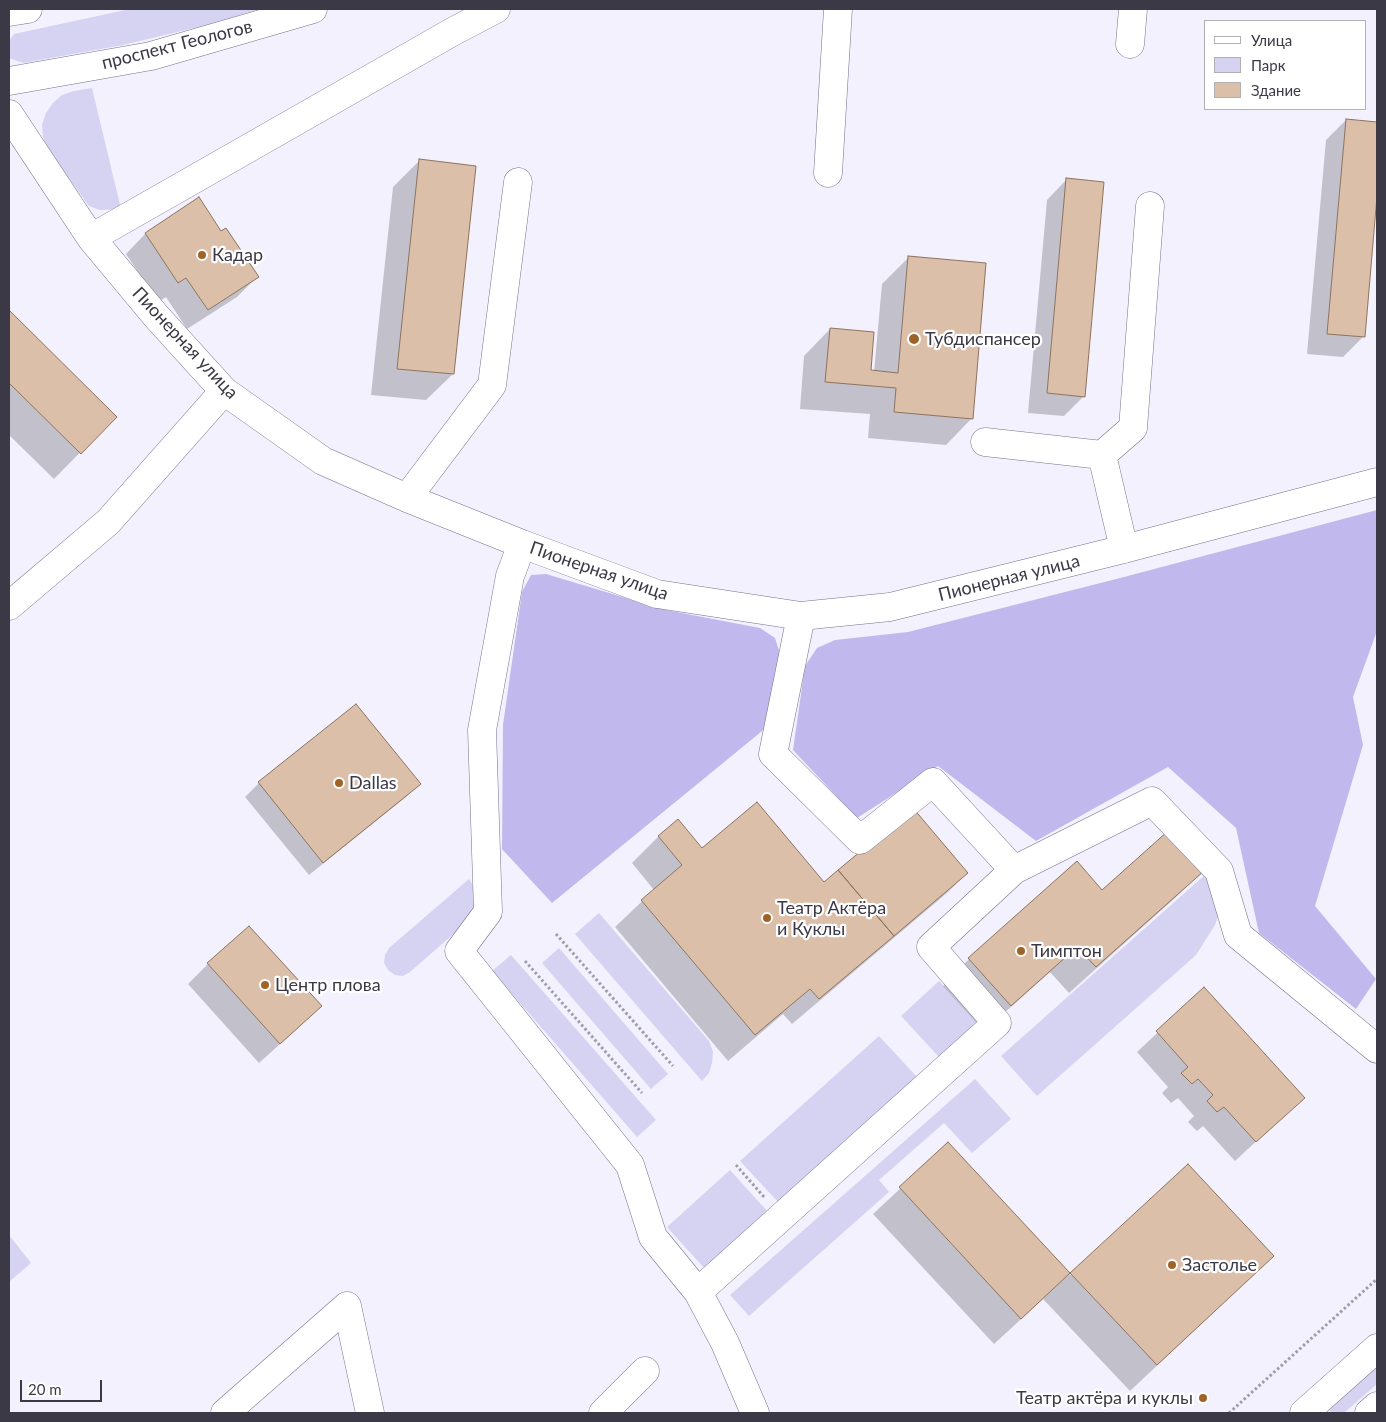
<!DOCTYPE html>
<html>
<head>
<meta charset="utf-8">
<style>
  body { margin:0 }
  #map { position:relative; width:1386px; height:1422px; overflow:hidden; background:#f3f1fe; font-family:Lato,sans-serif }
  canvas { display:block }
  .frame { position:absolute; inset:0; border:10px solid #3b3946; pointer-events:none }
  .legend { position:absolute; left:1204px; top:20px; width:162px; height:90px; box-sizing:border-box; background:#fff; border:1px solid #b1b0b5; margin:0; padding:6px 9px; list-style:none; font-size:15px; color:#3b3946 }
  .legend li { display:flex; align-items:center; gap:10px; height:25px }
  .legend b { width:25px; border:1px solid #b1b0b5 }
  .scale { position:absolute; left:20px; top:1380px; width:82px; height:22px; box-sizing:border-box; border:2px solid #3b3946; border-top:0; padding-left:6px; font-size:15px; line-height:18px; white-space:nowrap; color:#3b3946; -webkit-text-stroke:4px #fff; paint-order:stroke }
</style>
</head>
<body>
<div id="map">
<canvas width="1386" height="1422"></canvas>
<div class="frame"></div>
<ul class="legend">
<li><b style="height:6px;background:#fff"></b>Улица</li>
<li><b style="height:14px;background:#d6d2f2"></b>Парк</li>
<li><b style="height:14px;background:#dbbfa8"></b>Здание</li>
</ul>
<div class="scale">20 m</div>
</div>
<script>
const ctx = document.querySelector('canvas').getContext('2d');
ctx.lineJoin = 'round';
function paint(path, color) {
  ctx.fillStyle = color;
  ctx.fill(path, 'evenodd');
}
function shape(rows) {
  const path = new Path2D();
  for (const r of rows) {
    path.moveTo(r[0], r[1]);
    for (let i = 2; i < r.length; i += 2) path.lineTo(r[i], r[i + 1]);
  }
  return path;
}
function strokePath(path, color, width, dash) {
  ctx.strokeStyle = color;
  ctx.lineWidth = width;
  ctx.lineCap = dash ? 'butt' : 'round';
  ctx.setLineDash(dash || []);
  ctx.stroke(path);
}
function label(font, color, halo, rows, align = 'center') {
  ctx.font = font + ' Lato,sans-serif';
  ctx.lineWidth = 4.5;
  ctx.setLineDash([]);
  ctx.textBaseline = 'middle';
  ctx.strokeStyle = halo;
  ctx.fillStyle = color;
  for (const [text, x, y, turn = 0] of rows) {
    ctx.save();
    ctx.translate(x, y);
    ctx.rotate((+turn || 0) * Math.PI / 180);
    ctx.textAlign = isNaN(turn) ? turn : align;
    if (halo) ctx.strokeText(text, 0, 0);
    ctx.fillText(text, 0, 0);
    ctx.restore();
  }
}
paint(shape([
  [130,9,259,9,215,23,123,45,23,63,9,58,9,41,14,34],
  [92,88,121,209,100,210,89,206,47,148,43,137,42,125,46,113,53,103,62,95,74,91],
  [1206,874,1220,911,1215,925,1196,955,1037,1096,1001,1056],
  [469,879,477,892,475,909,465,924,410,972,403,976,395,975,388,970,384,963,385,955,389,948],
  [599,913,709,1041,713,1052,712,1063,709,1073,702,1081,575,934],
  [559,948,668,1074,651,1089,542,963],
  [511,955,656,1120,637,1137,492,971],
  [939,981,977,1023,939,1057,901,1016],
  [879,1036,917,1077,778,1202,740,1161],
  [975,1079,1011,1119,972,1153,944,1123,879,1180,889,1192,749,1316,730,1295],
  [730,1170,768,1212,705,1269,667,1227],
  [9,1235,31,1263,9,1282],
  [1377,1366,1377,1384,1344,1413,1332,1413,1329,1410]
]), '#d6d2f2');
paint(shape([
  [1377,510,1377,631,1353,697,1363,745,1315,906,1376,979,1356,1009,1259,933,1236,828,1168,767,1036,841,938,766,857,818,793,750,805,666,817,648,835,640,908,632,1124,577],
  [546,574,666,610,760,628,775,638,780,654,767,727,552,903,502,849,503,725,522,592,531,575]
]), '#c1b9ed');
paint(shape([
  [1346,120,1377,123,1377,182,1363,337,1343,357,1307,354,1326,140],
  [420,160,453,374,426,400,371,395,393,187],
  [1067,179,1084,396,1064,416,1028,413,1047,200],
  [199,199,221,233,257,277,237,297,187,329,166,297,158,302,126,254,145,234],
  [908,258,972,418,946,445,868,438,870,414,800,409,804,356,830,329,869,371,874,372,882,284],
  [9,312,115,417,54,479,9,435],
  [355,705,419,784,406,797,309,875,245,797,259,783],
  [678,821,702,849,824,884,967,873,947,893,792,1024,783,1014,728,1061,615,927,654,890,632,863,658,837],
  [1077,863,1102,892,1202,871,1176,897,1069,993,1050,972,984,1031,943,986,969,959],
  [249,927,320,1006,300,1026,259,1063,188,984,208,964],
  [1204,989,1303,1098,1235,1161,1203,1126,1197,1131,1188,1122,1194,1116,1178,1098,1171,1103,1162,1093,1168,1087,1137,1052],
  [948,1144,1070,1275,1188,1166,1273,1256,1246,1282,1130,1391,1043,1299,994,1344,873,1214]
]), '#0003');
const building = shape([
  [1346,119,1377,122,1377,196,1365,337,1327,334,1346,119],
  [419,159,476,166,454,374,397,369,419,159],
  [1066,178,1104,182,1085,397,1047,393,1066,178],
  [199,197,221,231,226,228,259,277,208,310,186,278,178,283,145,233,199,197],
  [908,256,986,263,973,419,894,412,896,388,825,382,830,328,874,332,871,370,898,373,908,256],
  [9,310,117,417,81,454,9,383,9,310],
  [356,704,421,784,323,863,258,782,356,704],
  [757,802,824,882,838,870,894,936,819,999,810,989,755,1035,641,900,682,865,658,836,678,819,702,848,757,802],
  [913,808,968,873,894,936,838,870,913,808],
  [1168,831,1204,871,1096,967,1077,947,1011,1006,968,958,1077,861,1102,890,1168,831],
  [249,926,322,1006,280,1044,207,963,249,926],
  [1204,987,1305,1098,1256,1142,1224,1107,1217,1112,1207,1101,1213,1095,1198,1079,1192,1084,1181,1073,1188,1067,1156,1031,1204,987],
  [948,1142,1070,1273,1021,1319,899,1187,948,1142],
  [1188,1164,1274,1256,1157,1365,1070,1273,1188,1164]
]);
paint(building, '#dbbfa8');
strokePath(building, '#8c735e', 1);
const minor = shape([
  [1130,44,1133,9],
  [9,114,91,238,156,316,224,391,323,461,407,498,522,544,657,594,801,616,890,607,1124,549,1377,482],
  [828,173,838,9],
  [91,238,454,31,496,9],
  [985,442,1102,455],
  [407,498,492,385,518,182],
  [522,544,510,576,482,730,488,912,459,951,630,1165,653,1237,698,1292,725,1343,755,1413],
  [1124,549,1102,455,1133,428,1150,206],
  [9,606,108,522,224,391],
  [801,616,773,754,860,840,933,782,1014,870,1152,801,1219,871,1238,935,1377,1049],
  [698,1292,997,1023,931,947,1014,870],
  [225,1413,347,1306,370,1413],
  [603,1413,645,1371],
  [1304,1413,1377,1348],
  [1369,1413,1377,1406]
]);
const major = shape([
  [9,12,28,9],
  [9,81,151,56,313,9]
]);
strokePath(minor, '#75718e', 29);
strokePath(major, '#75718e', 29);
strokePath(shape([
  [556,934,673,1066],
  [525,961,642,1093],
  [736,1165,764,1197],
  [1229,1413,1377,1279]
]), '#9f9daa', 3, [2.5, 2.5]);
strokePath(minor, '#fff', 28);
strokePath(major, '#fff', 28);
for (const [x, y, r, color] of [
  [202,255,5,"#a06327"],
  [914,339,6,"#a06327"],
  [339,783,5,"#a06327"],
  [767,918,5,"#a06327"],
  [1021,951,5,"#a06327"],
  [265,985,5,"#a06327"],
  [1172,1265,5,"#a06327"],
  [1203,1398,5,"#a06327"]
]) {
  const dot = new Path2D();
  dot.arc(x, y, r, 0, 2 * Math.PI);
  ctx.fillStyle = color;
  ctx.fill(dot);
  strokePath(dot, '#fff', 2);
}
label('18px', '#3b3946', '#fff', [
  ["проспект Геологов",177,45,-14],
  ["Пионерная улица",185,343,47],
  ["Пионерная улица",599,571,19],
  ["Пионерная улица",1009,578,-14]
]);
label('18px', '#3b3946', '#fff', [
  ["Кадар",212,255],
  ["Тубдиспансер",925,339],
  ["Dallas",349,783],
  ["Театр Актёра",777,908],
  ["и Куклы",777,929],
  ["Тимптон",1031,951],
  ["Центр плова",275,985],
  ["Застолье",1182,1265],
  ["Театр актёра и куклы",1193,1398,"right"]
], 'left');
</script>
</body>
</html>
